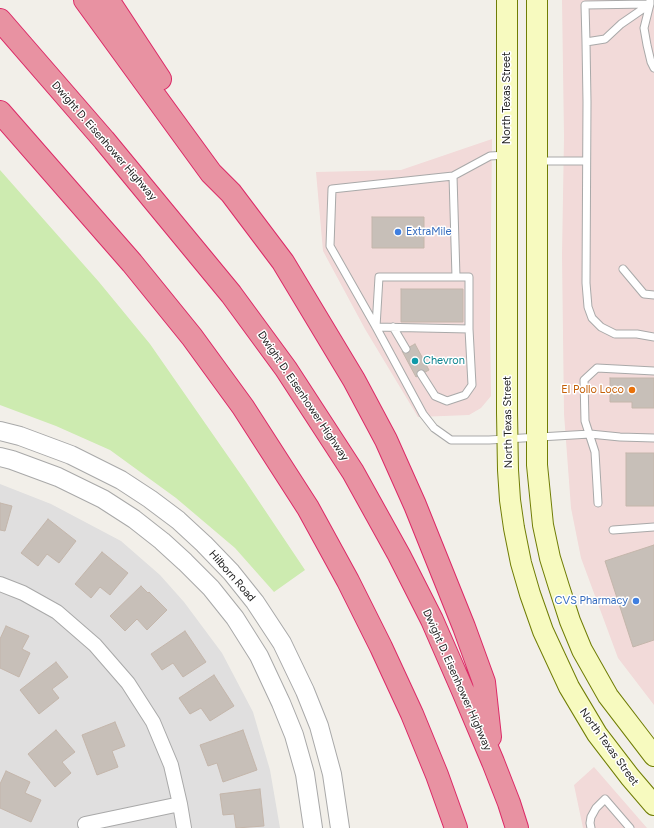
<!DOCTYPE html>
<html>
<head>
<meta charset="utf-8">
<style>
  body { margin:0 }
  canvas { display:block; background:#f2efe9 }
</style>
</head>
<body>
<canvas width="654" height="828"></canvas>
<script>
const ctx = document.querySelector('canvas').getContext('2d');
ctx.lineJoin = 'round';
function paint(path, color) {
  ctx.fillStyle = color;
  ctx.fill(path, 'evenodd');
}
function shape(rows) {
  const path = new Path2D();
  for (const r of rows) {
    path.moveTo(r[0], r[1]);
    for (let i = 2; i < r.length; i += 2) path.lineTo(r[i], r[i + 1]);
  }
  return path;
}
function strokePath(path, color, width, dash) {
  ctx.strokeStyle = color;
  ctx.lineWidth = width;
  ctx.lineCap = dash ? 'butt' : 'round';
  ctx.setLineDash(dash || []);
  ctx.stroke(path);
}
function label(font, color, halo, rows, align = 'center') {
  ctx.font = font + ' Figtree,sans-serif';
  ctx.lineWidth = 3;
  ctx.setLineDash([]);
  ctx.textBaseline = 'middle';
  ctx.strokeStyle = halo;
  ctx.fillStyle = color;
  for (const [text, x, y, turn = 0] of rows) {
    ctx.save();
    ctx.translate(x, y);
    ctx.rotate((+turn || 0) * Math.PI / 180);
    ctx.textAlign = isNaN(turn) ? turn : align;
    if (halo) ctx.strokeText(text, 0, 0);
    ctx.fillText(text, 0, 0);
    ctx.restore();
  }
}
paint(shape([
  [0,484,51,504,121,541,160,575,184,602,222,653,253,712,270,770,280,828,0,828]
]), '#e0dfdf');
paint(shape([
  [562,0,654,0,654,705,618,658,581,558,571,508,564,414,562,255,564,137],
  [492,139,490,327,491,396,481,408,469,415,418,417,365,329,323,251,316,172,401,170],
  [594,767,647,828,583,828,574,785]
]), '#f2dad9');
paint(shape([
  [0,170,99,282,150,344,246,482,305,570,274,592,235,548,176,498,110,450,56,426,0,405]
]), '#cdebb0');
const building = shape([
  [372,217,424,217,424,248,372,248,372,217],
  [401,289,463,289,463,322,401,322,401,289],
  [415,344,429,370,416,377,402,351,415,344],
  [610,378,654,378,654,408,632,408,632,402,610,402,610,378],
  [626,453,654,453,654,506,626,506,626,453],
  [0,503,12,506,5,531,0,530,0,503],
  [48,519,76,541,59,563,47,554,38,566,21,553,48,519],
  [654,545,654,640,633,647,605,561,654,545],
  [102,552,128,573,110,595,100,587,91,598,75,584,102,552],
  [141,586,148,593,149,592,167,610,147,630,137,619,125,631,110,616,141,586],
  [6,626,29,636,22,649,30,653,19,677,0,668,0,639,6,626],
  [185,631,206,662,183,677,173,663,162,670,151,654,185,631],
  [56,662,68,677,52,689,59,698,39,714,20,690,56,662],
  [214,675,234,706,210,721,201,708,190,714,179,698,214,675],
  [115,722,125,746,112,751,118,767,97,775,82,735,115,722],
  [56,730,75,752,62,762,71,773,55,787,28,754,56,730],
  [243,730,257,770,223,782,217,763,208,766,200,745,243,730],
  [6,771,30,782,25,793,41,800,31,822,0,808,0,784,6,771],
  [260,789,264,826,236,828,234,814,223,815,220,794,260,789]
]);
paint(building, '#c7bfb8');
strokePath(building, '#c4b6ab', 1);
const service = shape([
  [650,0,650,4,621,24,605,39,586,42,587,102,586,283,588,307,592,318,601,327,615,334,637,334,654,337],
  [650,4,644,28,647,45,651,62,654,68],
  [586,42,585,5,649,4],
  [507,155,490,156,453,176,332,189,330,246,376,327,423,414,434,428,451,440,489,440,590,434,620,437,654,438],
  [538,161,586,161],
  [623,269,644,294,654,295],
  [456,277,469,277,469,329],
  [393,327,406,349],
  [421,374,435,396,447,401,465,395,472,385,469,329,376,327,379,277,456,277,453,176],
  [598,503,595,452,585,421,584,380,597,368,654,371],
  [613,530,654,527],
  [591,828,590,823,591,817,596,808,605,799,630,828]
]);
const minor = shape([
  [0,584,23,593,57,612,95,645,128,683,153,722,171,765,180,804,184,828],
  [85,824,180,804]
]);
const tertiary = shape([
  [0,431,20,436,71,455,121,480,150,499,178,520,204,544,231,572,255,602,282,643,305,691,319,726,332,774,340,828],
  [0,457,12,460,58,477,103,499,134,519,162,541,185,562,211,588,235,618,259,656,281,703,294,735,305,774,313,828]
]);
const secondary = shape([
  [507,0,507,413,508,470,510,500,514,528,521,563,530,594,543,631,569,687,597,734,630,777,654,805],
  [537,0,537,465,543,525,550,558,559,587,570,621,582,650,608,696,654,756]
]);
const motorway = shape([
  [85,0,211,173,231,193,283,262,354,380,386,440,415,505,464,627,484,682,490,737],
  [108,0,160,79],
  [0,20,104,140,231,294,286,369,353,472,399,555,432,620,463,691,493,762,509,803,517,828],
  [0,112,132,263,192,337,243,407,308,508,348,581,381,647,412,714,437,775,456,828]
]);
strokePath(service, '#a9a9a9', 9);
strokePath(minor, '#a9a9a9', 16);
strokePath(tertiary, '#a9a9a9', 20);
strokePath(secondary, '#707d05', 22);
strokePath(motorway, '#dc2a67', 24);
strokePath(service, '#fff', 7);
strokePath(minor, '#fff', 14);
strokePath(tertiary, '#fff', 18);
strokePath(secondary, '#f7fabf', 20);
strokePath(motorway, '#e892a2', 22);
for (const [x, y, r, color] of [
  [398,232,4,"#3f7fe0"],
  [415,361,4,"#0f9aa8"],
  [632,390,4,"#e8710a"],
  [636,601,4,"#3f7fe0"]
]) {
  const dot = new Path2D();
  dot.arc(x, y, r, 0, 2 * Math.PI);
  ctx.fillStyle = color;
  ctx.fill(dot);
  strokePath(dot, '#fff', 1.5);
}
label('11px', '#222', '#fff', [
  ["North Texas Street",507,98,-90],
  ["Dwight D. Eisenhower Highway",104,141,49],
  ["Dwight D. Eisenhower Highway",303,396,56],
  ["North Texas Street",508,422,-91],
  ["Hilborn Road",232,576,49],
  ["Dwight D. Eisenhower Highway",457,680,66],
  ["North Texas Street",609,747,54]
]);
label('11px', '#366cbe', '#fff', [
  ["ExtraMile",406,232],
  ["CVS Pharmacy",628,601,"right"]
], 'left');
label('11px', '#0d838f', '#fff', [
  ["Chevron",423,361]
], 'left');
label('11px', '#c56008', '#fff', [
  ["El Pollo Loco",624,390]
], 'right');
</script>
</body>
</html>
